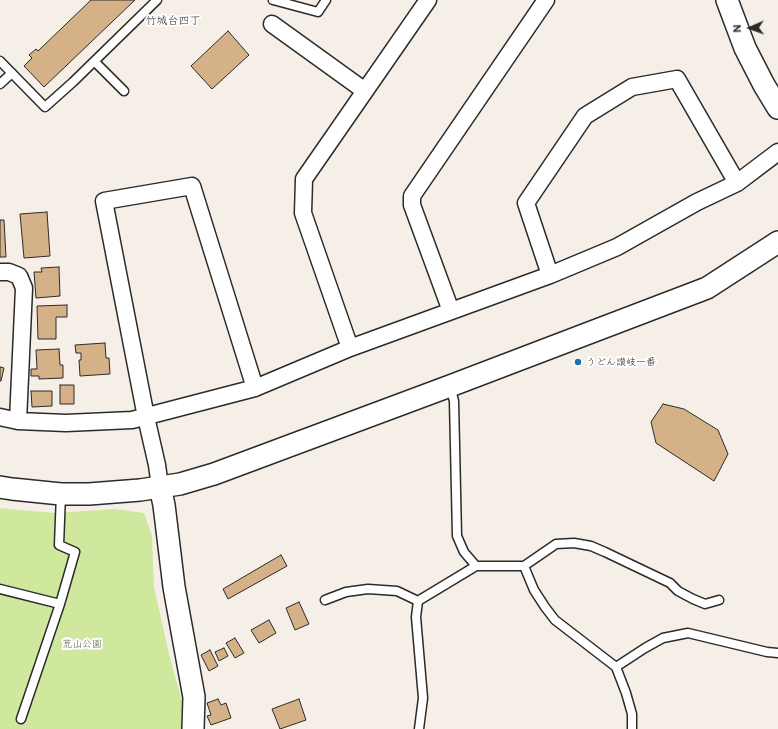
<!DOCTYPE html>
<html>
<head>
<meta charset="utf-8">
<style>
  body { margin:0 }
  #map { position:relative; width:778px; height:729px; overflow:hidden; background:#f6efe7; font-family:"Balsamiq Sans",sans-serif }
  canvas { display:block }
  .north { position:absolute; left:730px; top:8px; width:40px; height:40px; -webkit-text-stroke:3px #fff; paint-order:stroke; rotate:268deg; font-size:11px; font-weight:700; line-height:16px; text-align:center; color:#2b2b2b }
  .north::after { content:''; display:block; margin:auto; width:14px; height:18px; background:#2b2b2b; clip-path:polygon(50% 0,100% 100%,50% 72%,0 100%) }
</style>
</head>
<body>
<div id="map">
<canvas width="778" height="729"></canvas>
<div class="north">N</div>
</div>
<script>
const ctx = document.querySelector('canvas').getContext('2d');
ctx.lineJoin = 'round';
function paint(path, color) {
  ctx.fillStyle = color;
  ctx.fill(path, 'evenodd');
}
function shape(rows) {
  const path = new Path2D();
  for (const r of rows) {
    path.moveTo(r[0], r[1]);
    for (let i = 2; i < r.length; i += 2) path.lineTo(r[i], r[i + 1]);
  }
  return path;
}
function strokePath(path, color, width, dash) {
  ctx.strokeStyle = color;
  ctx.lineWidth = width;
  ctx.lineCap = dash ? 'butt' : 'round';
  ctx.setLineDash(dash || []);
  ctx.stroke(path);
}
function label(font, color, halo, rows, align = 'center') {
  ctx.font = font + ' "Balsamiq Sans","Klee One",sans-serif';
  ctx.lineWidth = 4;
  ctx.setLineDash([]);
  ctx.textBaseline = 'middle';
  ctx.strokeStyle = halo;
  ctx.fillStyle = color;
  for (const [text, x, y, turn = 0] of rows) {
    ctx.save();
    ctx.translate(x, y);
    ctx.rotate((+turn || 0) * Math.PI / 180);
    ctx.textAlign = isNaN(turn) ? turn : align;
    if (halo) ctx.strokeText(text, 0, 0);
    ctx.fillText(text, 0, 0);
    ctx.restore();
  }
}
paint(shape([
  [0,508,54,513,115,509,144,513,152,536,154,587,169,654,182,701,181,729,0,729]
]), '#d0e89d');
const building = shape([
  [91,0,135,0,44,87,24,66,32,58,29,55,36,49,38,51,91,0],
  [228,31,249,55,212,89,191,66,228,31],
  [47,212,50,256,24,258,20,214,47,212],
  [0,220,4,220,6,257,0,257,0,220],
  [59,267,60,296,36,298,34,272,42,272,41,268,59,267],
  [67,305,67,317,56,317,56,339,38,339,37,306,67,305],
  [105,343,106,358,109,358,110,374,80,376,79,360,81,360,81,353,76,353,75,345,105,343],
  [59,349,60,365,63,365,63,378,39,379,39,376,31,376,31,369,37,369,36,350,59,349],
  [0,367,4,368,1,381,0,381,0,367],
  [60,385,74,385,74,404,60,404,60,385],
  [31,391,52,391,52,406,32,407,31,391],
  [663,404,684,409,718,430,728,454,714,481,656,443,651,422,663,404],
  [281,555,287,566,228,599,223,589,281,555],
  [299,602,309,624,295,630,286,608,299,602],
  [269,620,276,633,259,643,251,630,269,620],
  [235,638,244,653,235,658,226,643,235,638],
  [224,648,228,656,219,661,215,652,224,648],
  [210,650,218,666,209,671,201,655,210,650],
  [218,699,221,705,226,703,231,718,211,725,207,716,211,715,207,703,218,699],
  [299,699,306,720,280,729,272,709,299,699]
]);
paint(building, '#d4b186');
strokePath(building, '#2b2b2b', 1);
const service = shape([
  [273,0,318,12,326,0],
  [0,61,45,107,73,82,157,0],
  [95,62,124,91],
  [0,84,12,73],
  [450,386,454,401,457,536,464,552,476,566],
  [524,566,534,590,545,607,555,620,616,667,626,693,632,714,632,729],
  [0,589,60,604],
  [325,600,346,592,368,589,397,591,418,601],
  [616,667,645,648,663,638,688,633,767,652,778,653],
  [21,719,60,604,75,552,59,545,61,494],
  [419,729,423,698,416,617,418,601,476,566,524,566,556,544,574,543,591,546,605,552,670,583,678,591,693,599,705,604,719,600]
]);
const minor = shape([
  [272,24,365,91],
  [0,272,9,272,19,276,24,288,18,421],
  [550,275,526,203,585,116,632,87,677,79,737,183],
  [451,311,412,205,412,196,546,0],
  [350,348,303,213,304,179,428,0],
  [0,417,18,421,66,423,132,420,255,388,350,348,550,275,617,247,697,202,737,183,778,152],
  [160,487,157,465,146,417,104,201,192,186,255,388]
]);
const tertiary = shape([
  [727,0,745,48,764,85,778,108],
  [0,487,12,489,61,494,89,494,140,490,180,484,214,474,450,386,707,288,778,242],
  [160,487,164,505,174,587,194,697,193,729]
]);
strokePath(service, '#2b2b2b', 11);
strokePath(minor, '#2b2b2b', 19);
strokePath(tertiary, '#2b2b2b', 24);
strokePath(service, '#fff', 8);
strokePath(minor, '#fff', 16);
strokePath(tertiary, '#fff', 21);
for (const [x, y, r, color] of [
  [578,362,4,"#1f6fb2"]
]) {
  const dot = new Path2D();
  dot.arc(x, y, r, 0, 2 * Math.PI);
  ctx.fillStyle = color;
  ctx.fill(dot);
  strokePath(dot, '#fff', 1.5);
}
label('10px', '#2b2b2b', '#fff', [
  ["うどん讃岐一番",586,362]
], 'left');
label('10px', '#545a48', '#fff', [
  ["荒山公園",82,644]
]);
label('11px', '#2b2b2b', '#fff', [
  ["竹城台四丁",173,21]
]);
</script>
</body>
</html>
